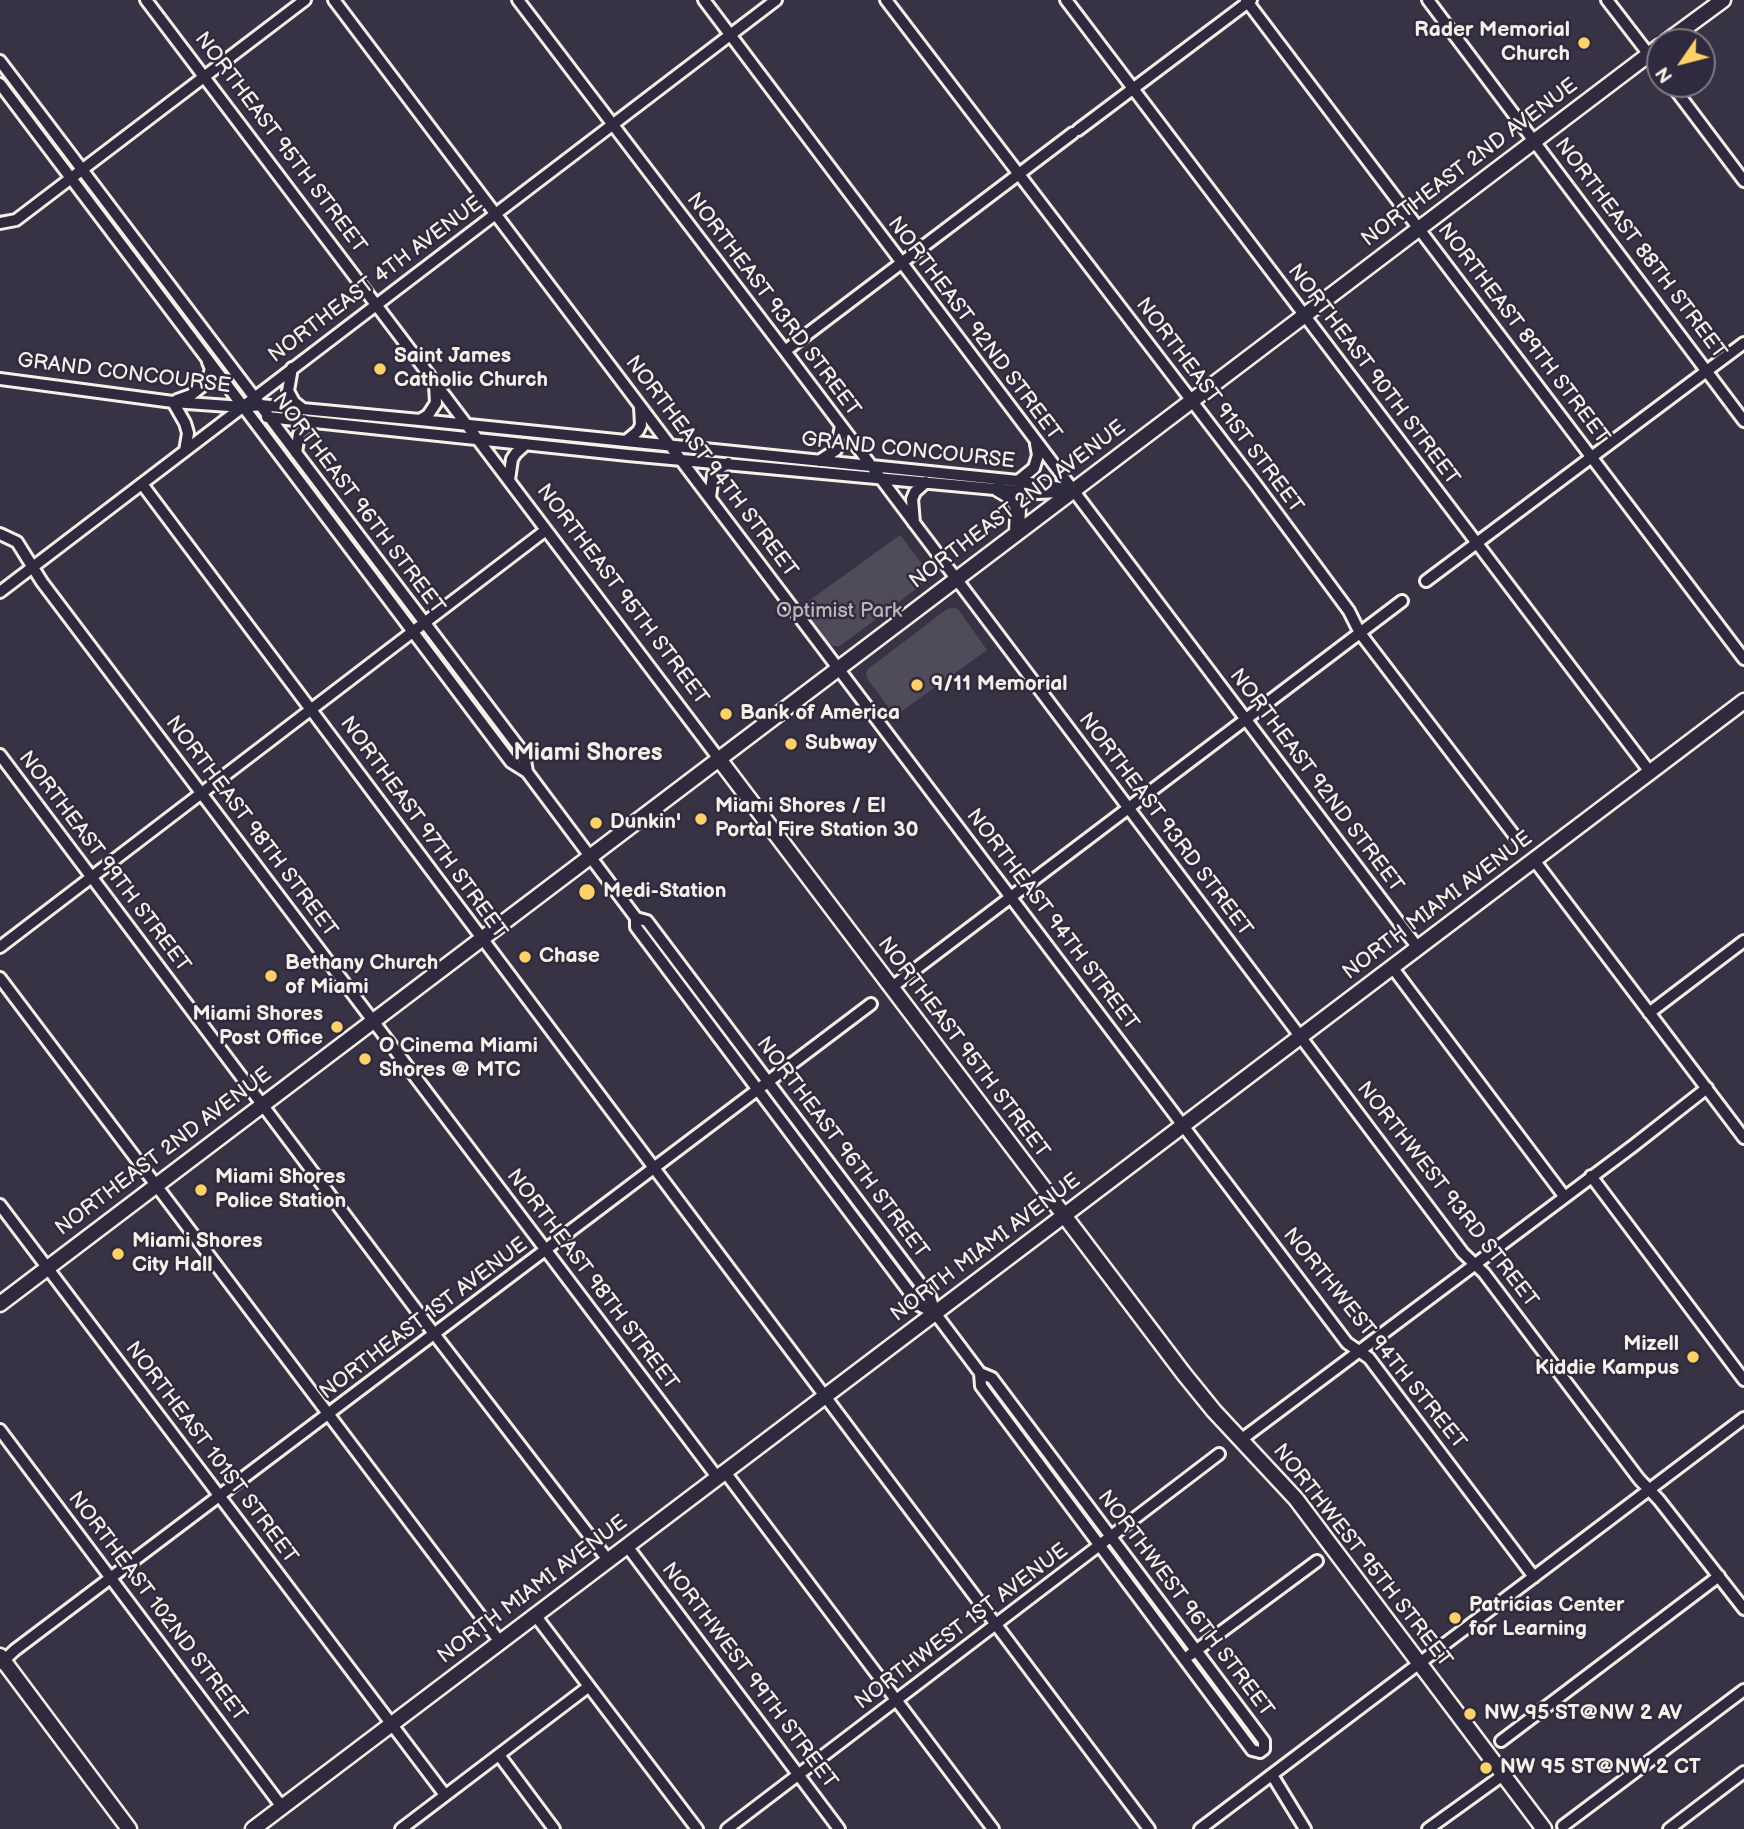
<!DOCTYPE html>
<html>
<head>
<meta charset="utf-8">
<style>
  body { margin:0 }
  #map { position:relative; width:1744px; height:1829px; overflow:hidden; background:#373244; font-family:"Balsamiq Sans",sans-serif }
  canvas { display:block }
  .north { position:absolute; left:1646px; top:28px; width:70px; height:70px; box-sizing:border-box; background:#2f2a3d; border:2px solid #7e7a81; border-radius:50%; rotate:235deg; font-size:19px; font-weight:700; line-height:28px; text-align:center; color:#f4f1e8 }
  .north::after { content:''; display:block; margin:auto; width:24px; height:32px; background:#ffd166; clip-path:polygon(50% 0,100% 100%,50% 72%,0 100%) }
</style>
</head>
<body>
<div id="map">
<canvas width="1744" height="1829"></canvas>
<div class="north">N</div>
</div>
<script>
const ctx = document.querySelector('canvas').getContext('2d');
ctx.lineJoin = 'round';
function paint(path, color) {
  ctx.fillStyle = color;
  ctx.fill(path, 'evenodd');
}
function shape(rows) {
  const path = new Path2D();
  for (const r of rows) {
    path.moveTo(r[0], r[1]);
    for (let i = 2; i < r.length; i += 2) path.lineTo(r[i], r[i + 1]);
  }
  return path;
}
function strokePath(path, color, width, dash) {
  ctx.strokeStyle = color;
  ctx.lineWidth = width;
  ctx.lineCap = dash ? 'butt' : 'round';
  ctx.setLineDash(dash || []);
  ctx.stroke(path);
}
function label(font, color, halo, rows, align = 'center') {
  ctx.font = font + ' "Balsamiq Sans",sans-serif';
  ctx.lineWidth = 5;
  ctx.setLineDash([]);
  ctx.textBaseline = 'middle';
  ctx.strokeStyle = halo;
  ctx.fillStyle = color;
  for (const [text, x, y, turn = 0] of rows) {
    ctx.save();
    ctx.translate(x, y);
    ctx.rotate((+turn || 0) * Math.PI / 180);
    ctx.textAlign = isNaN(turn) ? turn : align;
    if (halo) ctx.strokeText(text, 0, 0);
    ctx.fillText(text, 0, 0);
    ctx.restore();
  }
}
paint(shape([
  [900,535,932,577,840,646,833,646,827,644,804,612,803,605],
  [953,608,958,609,987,650,895,716,868,680,866,674,868,669,947,609]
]), '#504b59');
const minor = shape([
  [146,0,719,759],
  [334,0,1347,1343,1369,1358,1534,1577],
  [518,0,785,351,1463,1253,1484,1273,1639,1479,1659,1500,1744,1609],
  [704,0,1418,948],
  [886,0,1256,485,1349,611,1360,633,1517,839],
  [1066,0,1650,772],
  [1246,0,1744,659],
  [1428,0,1744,421],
  [1607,0,1660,69],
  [0,61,524,754,527,772],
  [0,84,511,762,527,772,636,918,636,927,919,1305,935,1313],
  [1671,84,1744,181],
  [1078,130,1251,0],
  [0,223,16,220,305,0],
  [785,351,1073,133],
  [292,368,288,391,294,402,303,409],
  [0,379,173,402,243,407,260,405,420,420,1018,481,1072,490],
  [177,400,191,395,207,382,211,369,208,362],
  [173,402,185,423,188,433,185,451],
  [267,417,628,455,1038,493,1059,492],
  [420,420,428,415,436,403,435,385],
  [626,441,638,431,641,425,640,407],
  [296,453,299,434,314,422],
  [819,461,836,450,841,426],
  [509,480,512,459,516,453,526,444],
  [1018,481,1034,468,1038,455,1036,444],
  [142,484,1149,1829],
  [710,497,713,475,717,470,728,463],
  [914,523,912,499,915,492,926,482],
  [0,534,17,542,42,582,717,1477],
  [1426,581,1744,343],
  [0,592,776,0],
  [0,755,435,1335,608,1560],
  [1534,860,1744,1138],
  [636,918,647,921,930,1297,935,1313,980,1373,992,1378,1264,1741,1264,1749,1260,1752,1252,1750,981,1386,980,1373],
  [0,947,546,530],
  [1392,967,1564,1196],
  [0,978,500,1642],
  [892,987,1402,601],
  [1649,1013,1744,941],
  [1591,1176,1744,1380],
  [0,1205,445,1795],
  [0,1430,282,1807],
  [1242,1439,1633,1146,1707,1088],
  [725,1472,993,1829],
  [627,1546,839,1829],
  [535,1615,697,1829],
  [1190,1655,1317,1561],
  [0,1664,15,1650,871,1004],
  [1501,1741,1719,1576],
  [499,1755,554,1829],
  [1272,1775,1305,1829],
  [1563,1826,1744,1690],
  [401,1829,588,1687],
  [727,1829,1219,1454],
  [1200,1829,1744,1418],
  [1428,1829,1503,1775],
  [1669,1829,1744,1772]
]);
const major = shape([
  [1666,42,1723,0],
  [998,489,1013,498,1018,508,1017,532],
  [719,759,1184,1374,1214,1411,1296,1499,1544,1829],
  [0,1304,1660,46],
  [0,1656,129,1829],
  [253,1829,1744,701]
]);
strokePath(minor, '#f4f1e8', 16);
strokePath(major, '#f4f1e8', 19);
strokePath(minor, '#2f2a3d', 10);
strokePath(major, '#2f2a3d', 14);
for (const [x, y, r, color] of [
  [1584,43,7,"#ffd166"],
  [380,369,7,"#ffd166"],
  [917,685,7,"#ffd166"],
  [726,714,7,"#ffd166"],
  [791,744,7,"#ffd166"],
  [701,819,7,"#ffd166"],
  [596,823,7,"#ffd166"],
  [587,892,9,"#ffd166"],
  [525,957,7,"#ffd166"],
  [271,976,7,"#ffd166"],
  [337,1027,7,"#ffd166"],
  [365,1059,7,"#ffd166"],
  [201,1190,7,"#ffd166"],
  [118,1254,7,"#ffd166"],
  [1693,1357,7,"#ffd166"],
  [1455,1618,7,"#ffd166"],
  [1470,1714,7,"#ffd166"],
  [1486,1768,7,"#ffd166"]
]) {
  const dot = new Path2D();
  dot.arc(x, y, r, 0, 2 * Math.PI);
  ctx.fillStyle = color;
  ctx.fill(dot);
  strokePath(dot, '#2f2a3d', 2.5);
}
label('bold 21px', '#f4f1e8', '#2f2a3d', [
  ["Rader Memorial",1570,31,"right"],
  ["Church",1570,55,"right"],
  ["Saint James",394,357],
  ["Catholic Church",394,381],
  ["9/11 Memorial",931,685],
  ["Bank of America",740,714],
  ["Subway",805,744],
  ["Miami Shores / El",715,807],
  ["Portal Fire Station 30",715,831],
  ["Dunkin'",610,823],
  ["Medi-Station",603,892],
  ["Chase",539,957],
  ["Bethany Church",285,964],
  ["of Miami",285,988],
  ["Miami Shores",323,1015,"right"],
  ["Post Office",323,1039,"right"],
  ["O Cinema Miami",379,1047],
  ["Shores @ MTC",379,1071],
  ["Miami Shores",215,1178],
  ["Police Station",215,1202],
  ["Miami Shores",132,1242],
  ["City Hall",132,1266],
  ["Mizell",1679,1345,"right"],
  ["Kiddie Kampus",1679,1369,"right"],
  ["Patricias Center",1469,1606],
  ["for Learning",1469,1630],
  ["NW 95 ST@NW 2 AV",1484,1714],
  ["NW 95 ST@NW 2 CT",1500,1768]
], 'left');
label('21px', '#f4f1e8', '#2f2a3d', [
  ["NORTHEAST 95TH STREET",280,143,53],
  ["NORTHEAST 2ND AVENUE",1470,163,-37],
  ["NORTHEAST 88TH STREET",1640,249,53],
  ["NORTHEAST 4TH AVENUE",376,280,-37],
  ["NORTHEAST 93RD STREET",773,305,53],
  ["NORTHEAST 92ND STREET",974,329,53],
  ["NORTHEAST 89TH STREET",1523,334,53],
  ["GRAND CONCOURSE",124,374,7],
  ["NORTHEAST 90TH STREET",1373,375,53],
  ["NORTHEAST 91ST STREET",1219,406,53],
  ["GRAND CONCOURSE",908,451,6],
  ["NORTHEAST 94TH STREET",711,467,53],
  ["NORTHEAST 96TH STREET",358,504,53],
  ["NORTHEAST 2ND AVENUE",1018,505,-37],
  ["NORTHEAST 95TH STREET",622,595,53],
  ["NORTHEAST 92ND STREET",1316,781,53],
  ["NORTHEAST 93RD STREET",1165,825,53],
  ["NORTHEAST 98TH STREET",251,827,53],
  ["NORTHEAST 97TH STREET",423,828,54],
  ["NORTHEAST 99TH STREET",104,862,53],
  ["NORTH MIAMI AVENUE",1438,906,-37],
  ["NORTHEAST 94TH STREET",1052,920,53],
  ["NORTHEAST 95TH STREET",963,1048,53],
  ["NORTHEAST 96TH STREET",842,1148,53],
  ["NORTHEAST 2ND AVENUE",164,1152,-37],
  ["NORTHWEST 93RD STREET",1447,1195,52],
  ["NORTH MIAMI AVENUE",986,1248,-37],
  ["NORTHEAST 98TH STREET",592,1280,53],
  ["NORTHEAST 1ST AVENUE",424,1319,-37],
  ["NORTHWEST 94TH STREET",1374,1339,51],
  ["NORTHEAST 101ST STREET",211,1453,53],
  ["NORTHWEST 95TH STREET",1362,1556,52],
  ["NORTH MIAMI AVENUE",533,1590,-37],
  ["NORTHWEST 96TH STREET",1185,1604,53],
  ["NORTHEAST 102ND STREET",157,1607,53],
  ["NORTHWEST 1ST AVENUE",962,1627,-37],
  ["NORTHWEST 99TH STREET",749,1676,53]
]);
label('21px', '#bbb7b6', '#2f2a3d', [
  ["Optimist Park",839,612]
]);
label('bold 24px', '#f4f1e8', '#2f2a3d', [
  ["Miami Shores",588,754]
]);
</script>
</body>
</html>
